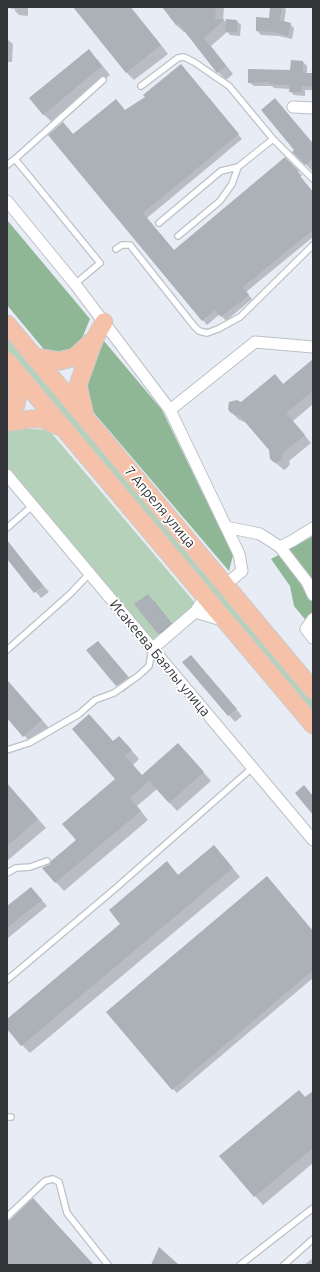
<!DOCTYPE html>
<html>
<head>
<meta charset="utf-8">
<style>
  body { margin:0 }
  #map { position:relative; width:320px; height:1272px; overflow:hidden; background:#e8ecf4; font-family:Ubuntu,sans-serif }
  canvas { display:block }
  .frame { position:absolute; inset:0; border:8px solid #343639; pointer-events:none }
</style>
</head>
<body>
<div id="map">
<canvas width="320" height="1272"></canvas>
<div class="frame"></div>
</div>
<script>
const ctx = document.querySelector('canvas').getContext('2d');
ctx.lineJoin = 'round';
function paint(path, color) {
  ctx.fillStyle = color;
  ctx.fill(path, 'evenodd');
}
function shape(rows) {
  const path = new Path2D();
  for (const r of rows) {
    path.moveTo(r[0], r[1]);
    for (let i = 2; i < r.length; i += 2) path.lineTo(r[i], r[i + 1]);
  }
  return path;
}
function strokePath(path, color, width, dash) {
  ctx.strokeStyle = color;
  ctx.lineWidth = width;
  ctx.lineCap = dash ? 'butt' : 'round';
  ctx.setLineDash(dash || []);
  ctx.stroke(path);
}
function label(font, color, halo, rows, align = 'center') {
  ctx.font = font + ' Ubuntu,sans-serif';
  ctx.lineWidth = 3.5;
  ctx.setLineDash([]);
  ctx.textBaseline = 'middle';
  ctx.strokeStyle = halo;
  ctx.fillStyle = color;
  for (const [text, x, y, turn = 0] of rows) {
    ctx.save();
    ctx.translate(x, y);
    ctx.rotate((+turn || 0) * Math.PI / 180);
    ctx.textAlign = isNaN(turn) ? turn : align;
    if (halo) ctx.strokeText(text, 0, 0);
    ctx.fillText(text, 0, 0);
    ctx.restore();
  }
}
paint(shape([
  [7,337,313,701,313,714,7,350],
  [14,428,49,430,196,604,151,641,7,471,7,431]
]), '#b5d1b9');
paint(shape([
  [7,220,90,319,78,348,47,353,7,305],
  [104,341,162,410,233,555,229,571,89,407,83,390],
  [313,536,313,629,294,606,290,586,271,559]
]), '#8fb795');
paint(shape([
  [7,7,28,7,28,16,19,15,15,11,15,9,7,8],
  [75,7,131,7,168,54,134,80,126,72],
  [163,7,224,7,223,20,226,22,237,21,241,25,240,36,230,35,227,32,211,46,233,74,226,80,218,72,186,31,184,32,176,25],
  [271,7,283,7,286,9,284,23,290,24,294,28,292,39,279,36,261,35,257,31,270,19],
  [7,39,13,44,12,62,7,62],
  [97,59,110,75,52,122,43,114],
  [303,62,307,66,307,74,313,74,313,90,305,90,305,96,294,95,290,91,291,89,274,88,272,86,254,86,249,82,291,71],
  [185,70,242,139,147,218,174,251,285,159,302,175,300,177,313,192,313,237,246,292,252,299,226,321,220,314,207,325,49,135,73,135,126,111],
  [275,99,313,143,313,172,294,152,295,151],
  [313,361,313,404,293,421,311,443,289,461,290,464,286,469,284,470,271,459,270,450,247,422,244,422,238,419,231,411,275,375,284,385],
  [8,543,49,592,41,598,7,557],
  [154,601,177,630,165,640,136,605],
  [104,648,134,683,123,692,87,651],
  [191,656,242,716,235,722,184,662],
  [7,680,50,729,32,744,7,717],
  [113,742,127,745,139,759,133,765,142,776,186,752,211,781,177,811,157,789,137,806,148,820,64,891,44,869,51,865,78,840,116,779],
  [7,792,19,797,46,828,7,861],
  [222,855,240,877,30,1053,22,1045,7,1027,7,1020,122,924,167,863,179,876],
  [31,888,47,906,8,938,7,907],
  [313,931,313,978,177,1093,173,1089],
  [313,1092,313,1163,263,1205,221,1157],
  [313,1258,313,1265,304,1265]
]), '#0003');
paint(shape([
  [73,7,130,7,161,45,126,73],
  [162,7,216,7,215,19,225,19,204,38,226,66,217,73,178,23,176,25],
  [270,7,282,7,280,20,291,23,288,36,274,32,256,31,256,17,269,18],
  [226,19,237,20,237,32,225,32],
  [89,49,102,66,43,115,29,98],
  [291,60,303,61,303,73,313,73,313,87,302,86,301,92,289,92,290,85,269,84,269,82,248,83,248,69,290,70],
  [181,64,239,134,143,213,174,250,285,157,299,171,297,172,313,192,313,230,243,287,249,295,221,317,215,310,202,321,48,135,63,122,73,134,116,99,125,110,145,97,143,95],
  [275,98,313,144,313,159,305,165,292,152,294,150,261,110],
  [313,359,313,391,286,413,305,435,283,453,282,460,275,463,270,459,269,450,239,415,236,416,230,412,228,409,229,402,237,400,241,402,275,374,283,384],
  [7,540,43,586,34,593,7,559],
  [148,594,171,623,158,634,134,604],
  [98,641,128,677,116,686,86,650],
  [191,655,237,709,228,716,182,662],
  [7,680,42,720,23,737,7,718],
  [89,714,113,741,119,736,132,750,125,756,142,775,178,743,204,772,169,803,149,781,130,798,141,811,55,883,42,868,50,864,51,861,76,840,62,824,115,779,72,729],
  [7,783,38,819,7,846],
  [304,785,313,796,313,815,295,793],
  [214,845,233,868,21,1046,7,1029,7,1019,120,924,109,910,167,861,178,875],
  [267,876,313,931,313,970,172,1090,106,1012],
  [31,887,42,900,7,928,7,906],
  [299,1090,305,1097,313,1091,313,1148,254,1197,219,1156],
  [33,1198,94,1265,7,1265,7,1221,10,1220],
  [159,1247,179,1265,151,1265]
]), '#acb0b7');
const service = shape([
  [141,86,178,58,184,57,194,62,229,86,273,139,313,179],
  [15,159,103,80],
  [7,165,15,159,100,263,75,284],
  [159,223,221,171,238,167,273,139],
  [178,236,220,201,232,184,238,167],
  [116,249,122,245,130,245,194,326,199,331,207,333,218,329,240,317,313,245],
  [7,528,32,506],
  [7,650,70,594,89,574],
  [7,750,29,743,79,714,95,700,114,693,138,676,149,666,152,649],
  [7,873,16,868,30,867,47,861],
  [7,980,117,887,252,768],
  [7,1117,11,1117],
  [7,1217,45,1181,53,1179,59,1182,67,1213,108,1265],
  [240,1265,313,1208],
  [284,1265,313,1239]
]);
const minor = shape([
  [293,107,313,108],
  [7,201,75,284,170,410,239,554,242,571,225,585],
  [170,410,255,342,313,347],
  [7,475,313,840],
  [226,527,260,534,280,547,292,541,313,528],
  [280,547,307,582,313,595],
  [195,612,225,621],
  [313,619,306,629,313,638],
  [152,649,195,612,205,597]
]);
const primary = shape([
  [7,324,313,690],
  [35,357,60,361,75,357,92,341],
  [7,361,313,725],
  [85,416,78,385,94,340,104,322],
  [7,417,16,405,18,393,16,372],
  [7,423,30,419,43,419,63,428]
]);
strokePath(service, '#bcc0c8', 8);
strokePath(minor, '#bcc0c8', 13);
strokePath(primary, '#cacbcc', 19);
strokePath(service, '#fff', 5.5);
strokePath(minor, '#fff', 11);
strokePath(primary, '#f5c2a9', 17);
label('14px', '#343639', '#fff', [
  ["7 Апреля улица",160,507,50],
  ["Исакеева Баялы улица",160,658,50]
]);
</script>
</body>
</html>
